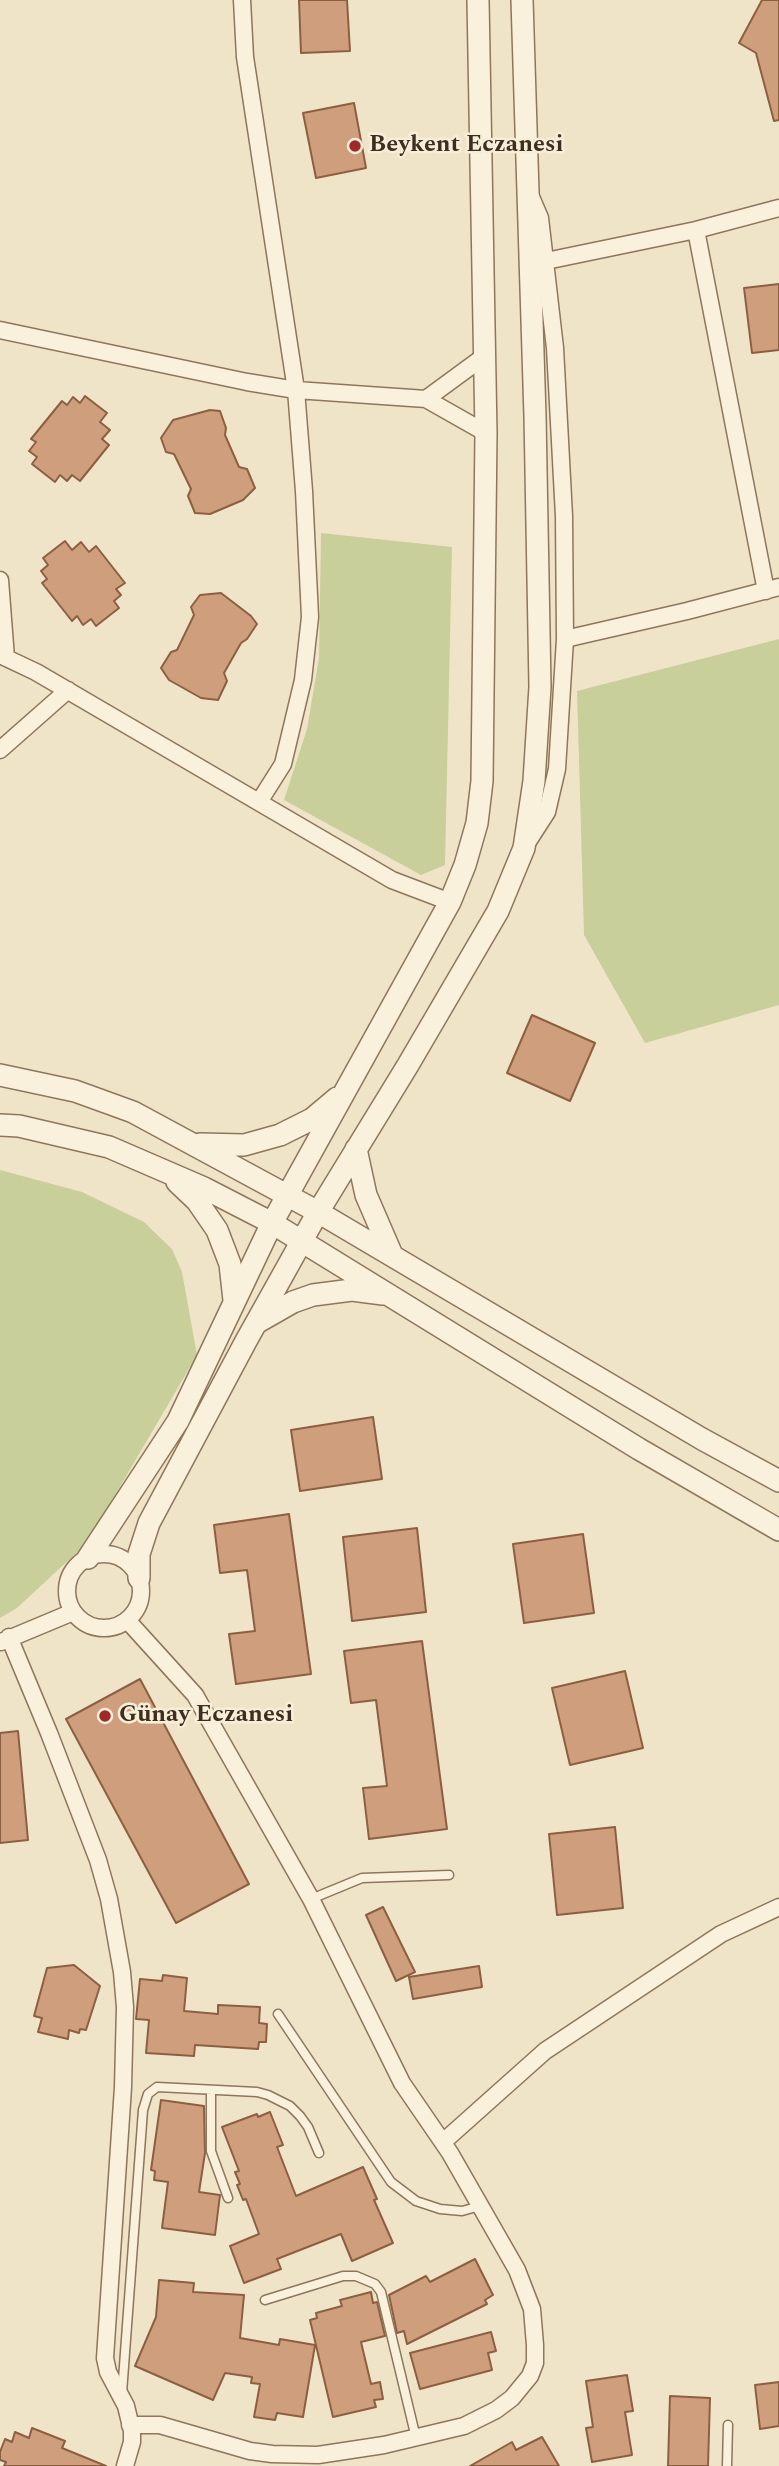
<!DOCTYPE html>
<html>
<head>
<meta charset="utf-8">
<style>
  body { margin:0 }
  canvas { display:block; background:#f0e4c8 }
</style>
</head>
<body>
<canvas width="779" height="2466"></canvas>
<script>
const ctx = document.querySelector('canvas').getContext('2d');
ctx.lineJoin = 'round';
function paint(path, color) {
  ctx.fillStyle = color;
  ctx.fill(path, 'evenodd');
}
function shape(rows) {
  const path = new Path2D();
  for (const r of rows) {
    if (r.length === 3) {
      path.moveTo(r[0] + r[2], r[1]);
      path.arc(r[0], r[1], r[2], 0, 2 * Math.PI);
      continue;
    }
    path.moveTo(r[0], r[1]);
    for (let i = 2; i < r.length; i += 2) path.lineTo(r[i], r[i + 1]);
  }
  return path;
}
function strokePath(path, color, width, dash) {
  ctx.strokeStyle = color;
  ctx.lineWidth = width;
  ctx.lineCap = dash ? 'butt' : 'round';
  ctx.setLineDash(dash || []);
  ctx.stroke(path);
}
function label(font, color, halo, rows, align = 'center') {
  ctx.font = font + ' Spectral,serif';
  ctx.lineWidth = 5;
  ctx.setLineDash([]);
  ctx.textBaseline = 'middle';
  ctx.strokeStyle = halo;
  ctx.fillStyle = color;
  for (const [text, x, y, turn = 0] of rows) {
    ctx.save();
    ctx.translate(x, y);
    ctx.rotate((+turn || 0) * Math.PI / 180);
    ctx.textAlign = isNaN(turn) ? turn : align;
    if (halo) ctx.strokeText(text, 0, 0);
    ctx.fillText(text, 0, 0);
    ctx.restore();
  }
}
paint(shape([
  [321,533,452,547,445,865,421,875,284,800,307,729,319,658],
  [779,639,779,1005,645,1043,584,935,577,691],
  [0,1170,82,1192,144,1222,172,1249,182,1272,197,1355,87,1543,17,1608,0,1618]
]), '#c9cf9b');
const building = shape([
  [299,0,347,0,350,51,301,53,299,0],
  [762,0,779,0,779,120,774,121,756,53,739,43,762,0],
  [354,103,366,168,316,178,303,113,354,103],
  [779,284,779,350,752,353,744,288,779,284],
  [85,396,107,413,100,422,110,430,102,439,109,445,80,481,72,475,67,481,60,475,55,482,32,464,37,457,29,451,36,442,31,439,62,401,67,405,73,397,80,403,85,396],
  [210,410,220,411,226,428,225,435,239,467,247,469,255,488,243,500,210,514,195,513,188,496,191,489,174,454,166,452,161,438,173,420,210,410],
  [65,541,72,550,81,542,89,552,96,546,125,583,116,589,121,595,114,601,119,608,96,626,91,619,83,625,77,616,72,621,42,583,47,579,41,571,48,565,43,558,65,541],
  [221,593,251,616,257,624,247,639,241,643,224,673,227,681,218,700,201,698,169,680,161,668,171,652,177,650,194,615,191,607,200,595,221,593],
  [532,1015,595,1043,570,1101,507,1073,532,1015],
  [373,1417,382,1479,300,1491,291,1430,373,1417],
  [289,1514,311,1674,236,1684,229,1634,255,1631,247,1570,220,1573,214,1525,289,1514],
  [417,1528,426,1612,352,1621,343,1537,417,1528],
  [583,1534,594,1613,524,1623,513,1544,583,1534],
  [422,1641,447,1829,369,1839,363,1788,387,1786,376,1700,351,1703,344,1651,422,1641],
  [625,1671,643,1748,570,1765,552,1688,625,1671],
  [140,1679,249,1884,176,1923,66,1719,140,1679],
  [18,1731,28,1840,0,1843,0,1733,18,1731],
  [615,1827,623,1908,557,1915,549,1834,615,1827],
  [383,1907,415,1972,396,1981,366,1915,383,1907],
  [74,1965,100,1986,86,2030,80,2029,79,2033,69,2030,68,2039,38,2032,42,2018,34,2016,47,1968,74,1965],
  [479,1966,482,1987,413,1999,409,1977,479,1966],
  [163,1975,187,1978,184,2011,218,2014,218,2005,260,2007,259,2023,267,2024,266,2042,259,2042,258,2049,195,2045,194,2056,146,2053,149,2020,136,2019,140,1979,162,1981,163,1975],
  [161,2100,204,2106,205,2153,199,2192,220,2195,215,2235,162,2228,168,2182,154,2180,155,2171,151,2170,161,2100],
  [270,2112,283,2145,277,2147,296,2196,363,2167,377,2199,374,2200,393,2243,352,2261,341,2234,277,2259,281,2269,244,2283,230,2246,259,2234,246,2199,243,2200,237,2185,240,2184,235,2172,239,2171,222,2127,257,2114,258,2117,270,2112],
  [475,2259,493,2295,485,2300,487,2304,407,2344,404,2331,397,2333,389,2295,426,2276,430,2282,475,2259],
  [159,2280,194,2283,193,2292,244,2295,240,2338,279,2345,280,2339,315,2345,303,2417,277,2413,275,2420,254,2417,260,2384,251,2383,252,2377,225,2373,213,2400,135,2366,156,2317,159,2280],
  [371,2292,373,2303,377,2302,385,2336,361,2342,371,2384,380,2382,383,2399,374,2400,376,2407,333,2417,310,2320,317,2318,316,2313,342,2306,340,2300,371,2292],
  [491,2332,496,2351,488,2353,492,2370,420,2389,410,2353,491,2332],
  [627,2375,633,2411,625,2412,632,2455,592,2462,586,2428,593,2427,586,2381,627,2375],
  [779,2382,779,2426,760,2429,755,2385,779,2382],
  [670,2396,710,2398,708,2466,668,2466,670,2396],
  [32,2428,65,2441,62,2448,106,2466,4,2466,6,2462,0,2460,0,2452,5,2439,12,2442,15,2432,29,2438,32,2428],
  [542,2437,559,2466,470,2466,512,2442,516,2450,542,2437]
]);
paint(building, '#cf9f7d');
strokePath(building, '#8d5f41', 2);
const service = shape([
  [311,1899,362,1878,449,1875],
  [278,2014,391,2182,416,2201,440,2209,462,2211,480,2206],
  [211,2090,211,2151,228,2198],
  [265,2300,343,2276,356,2276,375,2284,381,2292,416,2438],
  [122,2393,143,2110,148,2094,157,2087,257,2092,268,2095,290,2106,300,2116,308,2127,319,2153],
  [727,2466,728,2425]
]);
const minor = shape([
  [242,0,245,57,296,390,304,491,310,617,303,680,283,764,259,802],
  [696,230,766,591],
  [546,261,696,230,779,208],
  [0,330,247,382,296,390,426,399,486,433],
  [426,399,486,355],
  [0,580,6,658],
  [565,639,687,611,779,587],
  [0,655,36,672,392,880,450,902],
  [0,750,68,690],
  [527,843,547,812,557,769,565,639,564,516,555,348,540,218,531,197],
  [104,1591,37],
  [127,1620,195,1695,311,1899,402,2083,450,2153,517,2270,532,2309,535,2345,535,2363,530,2376,512,2398,496,2410,464,2426,384,2445,318,2455,272,2454,250,2451,160,2425,130,2425],
  [9,1637,49,1733,98,1860,109,1899,122,1972,125,2007,123,2087,105,2358,108,2372,126,2406,132,2431,132,2442,125,2466],
  [1,1642,73,1612],
  [443,2142,545,2051,721,1934,779,1907]
]);
const tertiary = shape([
  [0,1075,75,1091,133,1112,318,1212,702,1439,779,1481],
  [0,1125,19,1126,109,1147,204,1188,272,1223,639,1449,779,1530],
  [200,1144,244,1145,280,1135,312,1119,337,1098],
  [356,1149,366,1195,392,1255],
  [177,1182,197,1201,217,1230,230,1264,234,1300],
  [258,1322,293,1302,313,1295,352,1290,383,1294],
  [88,1558,178,1421,272,1223,450,902,465,865,477,823,482,781,486,433,478,0],
  [139,1578,139,1554,149,1523,246,1341,318,1212,408,1065,498,911,524,848,534,781,540,687,535,416,522,0]
]);
strokePath(service, '#8d765c', 11);
strokePath(minor, '#8d765c', 19);
strokePath(tertiary, '#8d765c', 24);
strokePath(service, '#faf1dc', 8);
strokePath(minor, '#faf1dc', 16);
strokePath(tertiary, '#faf1dc', 21);
for (const [x, y, r, color] of [
  [355,146,7,"#9e2a2b"],
  [105,1716,7,"#9e2a2b"]
]) {
  const dot = new Path2D();
  dot.arc(x, y, r, 0, 2 * Math.PI);
  ctx.fillStyle = color;
  ctx.fill(dot);
  strokePath(dot, '#f7eed8', 2.5);
}
label('bold 24px', '#3d2e20', '#f7eed8', [
  ["Beykent Eczanesi",369,146],
  ["Günay Eczanesi",119,1716]
], 'left');
</script>
</body>
</html>
